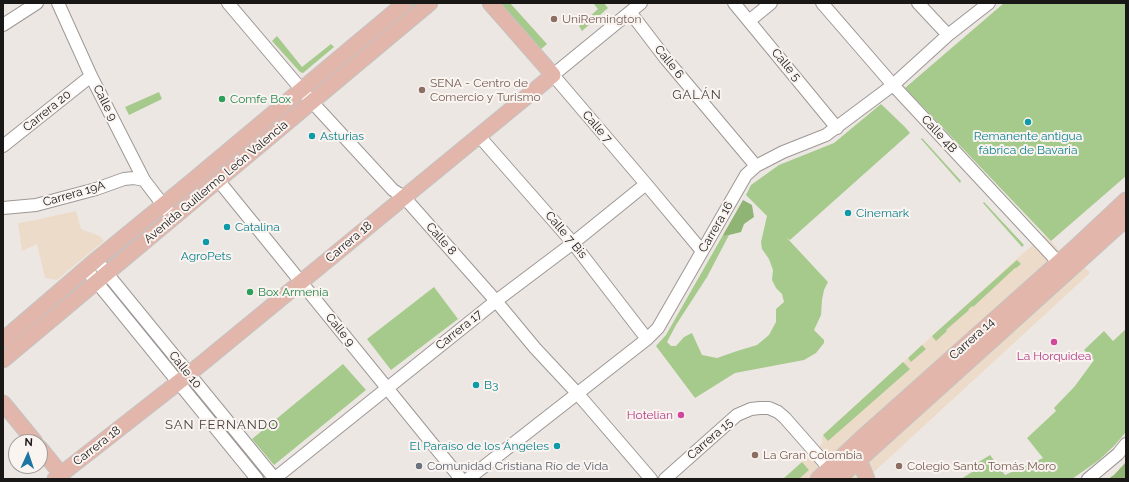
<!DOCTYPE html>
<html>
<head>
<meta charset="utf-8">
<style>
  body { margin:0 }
  #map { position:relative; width:1129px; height:482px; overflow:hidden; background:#ede7e4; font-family:Raleway,sans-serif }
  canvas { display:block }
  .frame { position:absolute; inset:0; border:4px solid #1a1817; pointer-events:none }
  .north { position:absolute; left:8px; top:434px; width:40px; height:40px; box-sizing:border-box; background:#faf4f1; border:1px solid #a09c9a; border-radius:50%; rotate:3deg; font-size:11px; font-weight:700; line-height:16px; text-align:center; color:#1a1817 }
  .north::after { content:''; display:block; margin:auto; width:14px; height:18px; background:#1e76a5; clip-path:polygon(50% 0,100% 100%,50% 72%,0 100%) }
</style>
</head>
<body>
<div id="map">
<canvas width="1129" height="482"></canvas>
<div class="frame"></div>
<div class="north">N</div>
</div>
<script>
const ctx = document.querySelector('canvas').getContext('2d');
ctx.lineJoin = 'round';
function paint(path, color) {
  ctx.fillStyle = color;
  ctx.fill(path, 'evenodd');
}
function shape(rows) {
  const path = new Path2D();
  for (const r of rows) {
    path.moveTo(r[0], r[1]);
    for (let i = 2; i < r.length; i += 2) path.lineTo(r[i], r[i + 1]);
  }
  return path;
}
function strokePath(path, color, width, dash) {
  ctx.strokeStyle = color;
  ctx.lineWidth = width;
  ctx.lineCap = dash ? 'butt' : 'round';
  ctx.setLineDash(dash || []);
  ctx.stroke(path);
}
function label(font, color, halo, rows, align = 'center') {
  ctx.font = font + ' Raleway,sans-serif';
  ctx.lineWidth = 4;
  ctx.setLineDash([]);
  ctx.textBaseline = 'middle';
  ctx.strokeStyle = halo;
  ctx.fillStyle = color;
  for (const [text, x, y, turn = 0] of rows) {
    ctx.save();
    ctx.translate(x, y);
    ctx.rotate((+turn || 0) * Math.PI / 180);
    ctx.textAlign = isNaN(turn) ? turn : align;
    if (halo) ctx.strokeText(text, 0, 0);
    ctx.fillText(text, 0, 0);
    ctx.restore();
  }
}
paint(shape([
  [76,211,81,229,100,236,104,241,57,280,45,278,37,244,22,251,18,223,36,220],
  [1045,235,1065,256,1080,262,1090,273,875,471,864,479,799,479,809,470,802,462,822,444,823,435,1021,255]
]), '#eddbca');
paint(shape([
  [415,3,419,3,329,79,327,76],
  [499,3,510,3,547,44,540,50],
  [593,3,604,3,608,8,582,31,579,26,598,9],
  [1004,3,1126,3,1126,176,1051,241,905,88],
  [277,36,302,67,331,44,334,47,303,73,300,72,272,41],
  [159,92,162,99,129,115,125,107],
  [294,104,296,107,196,190,194,187],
  [881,104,905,127,910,133,790,240,787,238,828,282,824,290,822,300,821,315,814,330,824,340,824,343,816,353,804,360,735,373,695,398,656,346,666,335,723,235,725,236,729,235,707,277,676,325,667,342,671,346,676,346,684,337,692,333,702,355,717,358,737,351,757,345,769,335,776,322,776,309,784,302,782,294,776,288,772,280,773,270,769,259,762,249,761,242,767,216,746,195,751,185,779,165,834,143],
  [922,138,961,181,960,183,921,139],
  [984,202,1024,245,1022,247,983,203],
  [150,225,152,227,107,265,105,261],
  [1017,260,1021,264,1016,268,1015,268,973,307,972,306,968,310,969,310,946,330,947,331,936,341,932,336],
  [81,283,83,285,3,352,3,348],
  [434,287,458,319,391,370,367,339],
  [1126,329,1126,432,1114,446,1099,460,1072,479,961,479,972,472,969,468,990,455,1005,475,1043,458,1027,438,1056,411,1054,408,1075,386,1094,360,1084,350,1104,331,1113,341],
  [922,345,926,349,911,362,908,358],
  [903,362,910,369,828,441,823,435],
  [343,364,366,390,274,465,252,439],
  [192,389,261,472,260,472,191,390],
  [802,462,809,470,799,479,785,479,784,478]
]), '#a5ca8b');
paint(shape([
  [743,200,752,205,754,217,744,224,741,232,725,236,723,235],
  [1126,462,1126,479,1108,479,1114,475]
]), '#8fb474');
const minor = shape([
  [58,3,91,76,144,180,173,218],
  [228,3,312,102,393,190,404,197,496,301,535,348,577,393,651,479],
  [641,3,553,75,646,184,702,251],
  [734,3,837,128],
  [822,3,893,85,1058,262],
  [918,3,948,35],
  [630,12,666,59,756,166],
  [749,21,771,3],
  [3,25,37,3],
  [479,136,573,243,647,339],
  [3,146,91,76],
  [218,180,461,479],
  [3,208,36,205,96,189,124,179,134,178,144,180],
  [96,260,275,479],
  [86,269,257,479],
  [274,479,496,301,573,243,646,184],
  [468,479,647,339,658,328,746,175,756,166,783,152,826,135,893,85,948,35,989,3],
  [665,479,737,415,751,409,760,408,769,408,778,412,785,418,829,468],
  [1088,479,1118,454,1126,444]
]);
const major = shape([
  [3,340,96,260,191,182,405,3],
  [3,360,430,3],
  [3,403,35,442],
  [40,448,61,474],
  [859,460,867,479],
  [55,479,189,374,553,75,490,3],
  [818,479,863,437,1078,245,1126,200],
  [838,479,1000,333,1126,219]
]);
strokePath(minor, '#9e9895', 14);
strokePath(major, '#c3c3c3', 17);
strokePath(minor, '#fff', 12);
strokePath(major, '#e2b6aa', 15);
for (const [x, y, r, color] of [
  [554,19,4,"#8d6e63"],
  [422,90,4,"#8d6e63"],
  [222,99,4,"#2e9e5b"],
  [1028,122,4,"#0f9aa8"],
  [312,136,4,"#0f9aa8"],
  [848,213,4,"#0f9aa8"],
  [227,227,4,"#0f9aa8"],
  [206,242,4,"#0f9aa8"],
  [250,292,4,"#2e9e5b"],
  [1054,342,4,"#d1479c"],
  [476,385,4,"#0f9aa8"],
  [681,415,4,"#d1479c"],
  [557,446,4,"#0f9aa8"],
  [755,455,4,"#8d6e63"],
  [419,466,4,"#6b7280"],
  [899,466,4,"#8d6e63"]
]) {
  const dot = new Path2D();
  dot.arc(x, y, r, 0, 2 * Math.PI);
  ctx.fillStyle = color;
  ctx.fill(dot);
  strokePath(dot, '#faf4f1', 1.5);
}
label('12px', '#785e54', '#faf4f1', [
  ["UniRemington",562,19],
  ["SENA - Centro de",430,83],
  ["Comercio y Turismo",430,97],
  ["La Gran Colombia",763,455],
  ["Colegio Santo Tomás Moro",907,466]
], 'left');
label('12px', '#1a1817', '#faf4f1', [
  ["Calle 6",669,62,51],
  ["Calle 5",786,65,50],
  ["Calle 9",105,103,63],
  ["Carrera 20",47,111,-39],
  ["Calle 7",597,127,49],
  ["Calle 4B",939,134,47],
  ["Avenida Guillermo León Valencia",216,182,-40],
  ["Carrera 19A",74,194,-16],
  ["Carrera 16",716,227,-60],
  ["Calle 7 Bis",566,235,50],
  ["Calle 8",441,239,48],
  ["Carrera 18",349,242,-40],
  ["Calle 9",340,330,51],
  ["Carrera 17",459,330,-39],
  ["Carrera 14",972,339,-42],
  ["Calle 10",185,370,51],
  ["Carrera 15",710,439,-41],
  ["Carrera 18",97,446,-38]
]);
label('12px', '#27864d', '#faf4f1', [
  ["Comfe Box",230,99],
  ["Box Armenia",258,292]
], 'left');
label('12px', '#0d838f', '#faf4f1', [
  ["Asturias",320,136],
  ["Remanente antigua",1028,136,"center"],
  ["fábrica de Bavaria",1028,150,"center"],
  ["Cinemark",856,213],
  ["Catalina",235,227],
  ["AgroPets",206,256,"center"],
  ["B3",484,385],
  ["El Paraíso de los Ángeles",549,446,"right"]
], 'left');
label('12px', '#b23c85', '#faf4f1', [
  ["La Horquidea",1054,356],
  ["Hotelian",673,415,"right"]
]);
label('12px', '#5b616d', '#faf4f1', [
  ["Comunidad Cristiana Río de Vida",427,466]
], 'left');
ctx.letterSpacing = '1px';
label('13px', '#474240', '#faf4f1', [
  ["GALÁN",697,95],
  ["SAN FERNANDO",222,425]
]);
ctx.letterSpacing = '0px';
</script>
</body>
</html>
